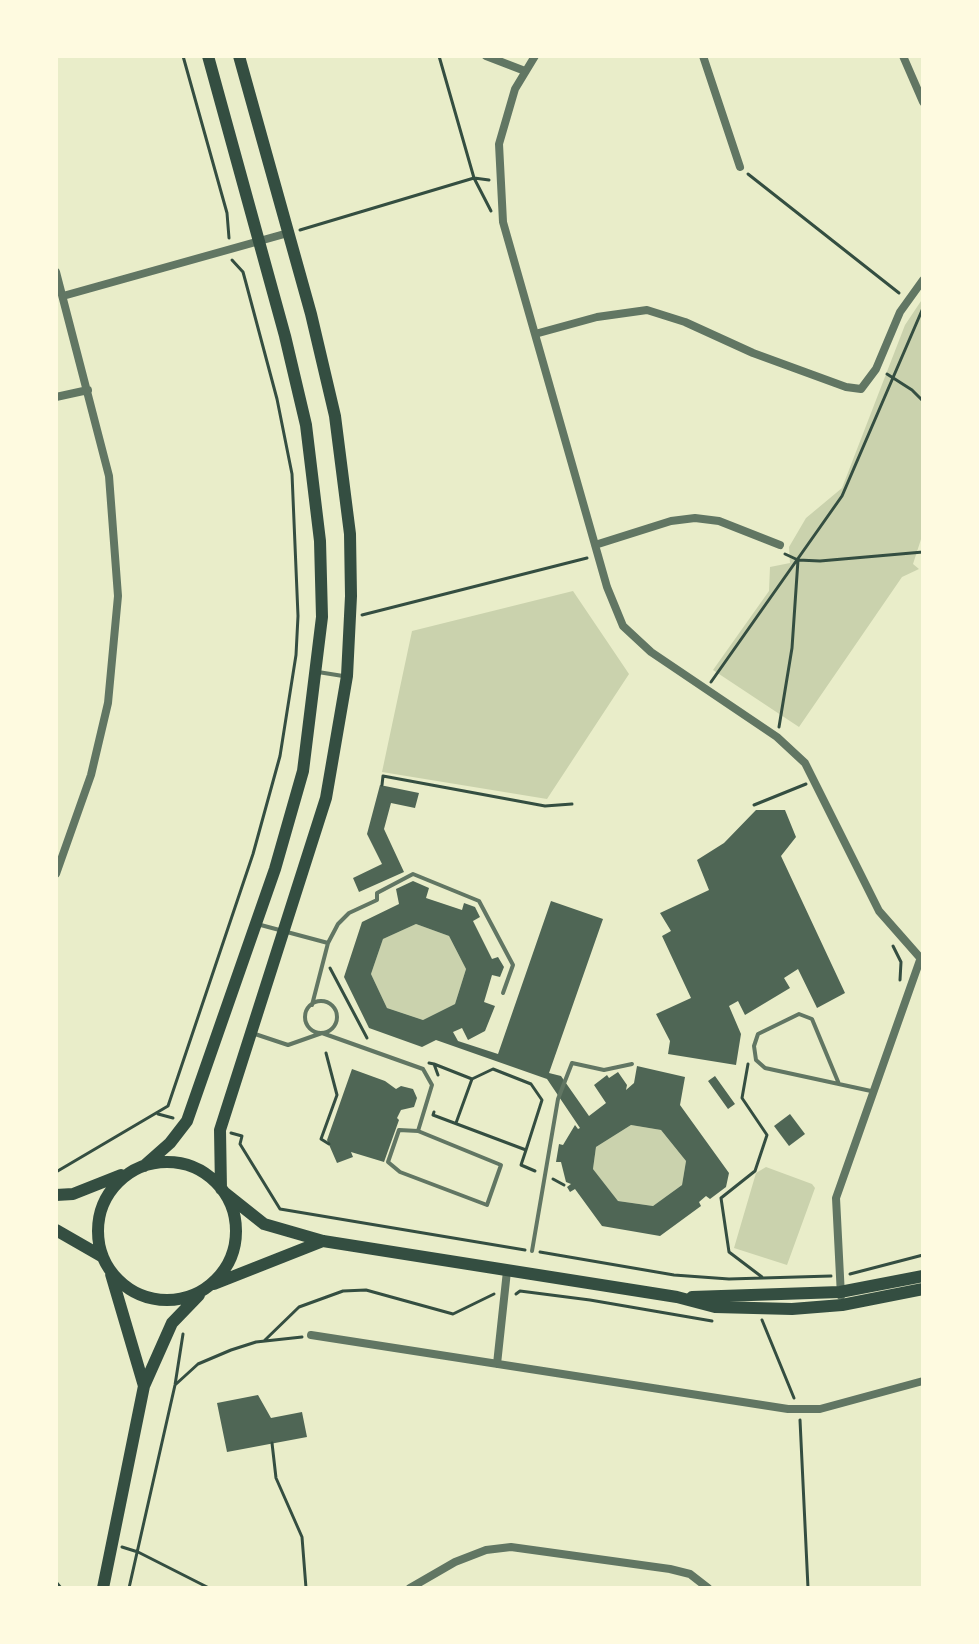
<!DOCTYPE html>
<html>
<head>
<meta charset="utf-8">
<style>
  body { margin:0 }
  #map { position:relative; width:979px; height:1644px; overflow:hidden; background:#e9edc9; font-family:Barlow,sans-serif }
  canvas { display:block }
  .frame { position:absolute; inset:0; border:58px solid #fefae0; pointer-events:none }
</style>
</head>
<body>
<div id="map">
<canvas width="979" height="1644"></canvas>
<div class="frame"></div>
</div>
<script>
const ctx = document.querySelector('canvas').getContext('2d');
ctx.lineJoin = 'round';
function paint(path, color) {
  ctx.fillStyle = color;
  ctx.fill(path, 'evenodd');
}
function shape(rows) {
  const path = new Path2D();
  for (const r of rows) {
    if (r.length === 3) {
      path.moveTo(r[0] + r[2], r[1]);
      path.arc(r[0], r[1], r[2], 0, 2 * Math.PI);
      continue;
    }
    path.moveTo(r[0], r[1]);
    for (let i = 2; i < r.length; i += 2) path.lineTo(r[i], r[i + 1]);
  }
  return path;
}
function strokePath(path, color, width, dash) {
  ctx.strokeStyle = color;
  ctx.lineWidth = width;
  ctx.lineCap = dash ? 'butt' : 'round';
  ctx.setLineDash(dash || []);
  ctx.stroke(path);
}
paint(shape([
  [923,298,923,533,913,564,919,569,902,577,799,727,713,670,769,591,770,567,790,563,789,547,806,518,842,488,905,325],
  [573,591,629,674,547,799,382,772,412,631],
  [416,924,449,936,466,969,455,1004,423,1020,387,1008,371,974,383,939],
  [631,1125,661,1130,686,1161,682,1185,653,1206,618,1201,593,1169,596,1147],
  [766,1167,812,1184,815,1188,787,1265,734,1248,756,1173]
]), '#cad2ad');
paint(shape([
  [380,785,419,793,415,808,391,803,384,829,404,872,359,892,353,878,382,864,367,834],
  [756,810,785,810,796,837,781,856,845,993,817,1008,798,969,784,978,790,988,745,1015,738,1001,729,1006,741,1034,736,1065,668,1054,670,1041,656,1014,691,998,662,936,671,931,660,913,709,890,697,860,724,843],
  [413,881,429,888,426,898,462,910,464,903,475,907,480,917,473,921,492,959,498,957,504,967,500,977,492,975,484,1002,495,1006,485,1031,468,1040,462,1028,453,1032,458,1041,498,1054,551,901,603,919,549,1073,561,1076,589,1116,606,1103,594,1085,607,1075,609,1078,618,1072,627,1085,626,1090,634,1083,637,1066,685,1077,680,1105,729,1173,726,1187,710,1199,706,1196,699,1202,701,1206,660,1236,602,1226,575,1189,570,1192,567,1187,571,1184,566,1182,561,1162,556,1162,559,1144,563,1145,575,1125,578,1129,580,1128,547,1079,436,1040,422,1047,369,1028,344,977,362,922,399,904,396,889],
  [416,924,449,936,466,969,455,1004,423,1020,387,1008,371,974,383,939],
  [631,1125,661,1130,686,1161,682,1185,653,1206,618,1201,593,1169,596,1147],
  [352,1069,385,1081,396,1089,401,1086,413,1089,417,1098,414,1107,401,1110,397,1118,399,1120,384,1162,351,1152,353,1157,337,1163,327,1140],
  [715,1076,735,1104,728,1109,708,1081],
  [790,1114,805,1134,789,1146,774,1126],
  [258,1395,271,1418,302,1412,307,1437,227,1452,217,1403]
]), '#4f6655');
strokePath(shape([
  [183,56,227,213,229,238],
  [439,56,474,178,491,211],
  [748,174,899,293],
  [300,230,474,178,489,180],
  [887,374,912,390,923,401],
  [785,554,798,560,820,561,923,552],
  [362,615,587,558],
  [711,682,842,496,923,308],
  [779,727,792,648,798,560],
  [382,785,383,776,545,806,572,804],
  [754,805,806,784],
  [893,946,901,962,900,980],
  [330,968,367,1038],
  [326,1053,337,1095,321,1139,329,1144],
  [429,1063,434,1064,438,1075],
  [434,1064,472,1079,456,1123],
  [748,1064,742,1098,767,1135,755,1171,721,1198,729,1252,762,1277],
  [472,1079,493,1069,531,1084,542,1100,526,1150],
  [434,1112,433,1115,526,1150,521,1165,535,1171],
  [158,1114,173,1118],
  [231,1133,242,1136,240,1144,280,1209,525,1250],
  [56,1172,168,1106,253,854,280,756,296,655,298,616,292,474,277,399,246,283,243,272,232,260],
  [553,1179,564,1185],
  [540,1252,674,1275,729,1279,831,1276],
  [850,1274,923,1255],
  [516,1294,520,1291,590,1300,712,1321],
  [762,1320,794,1398],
  [264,1341,299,1307,343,1291,366,1290,453,1314,494,1294],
  [175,1385,198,1364,231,1350,256,1342,302,1337],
  [800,1420,808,1588],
  [272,1443,276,1478,302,1537,306,1588],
  [122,1547,138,1552,209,1588],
  [56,1582,61,1588],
  [129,1588,175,1385,183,1334]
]), '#344e41', 3);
strokePath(shape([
  [318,672,343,676],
  [257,924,328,943,312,1005],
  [328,943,338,924,349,913,377,900,377,893,413,874,479,901,513,965,503,993],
  [321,1017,16],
  [252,1033,288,1045,322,1033,423,1069,432,1085,418,1131,399,1130,388,1162,400,1172,487,1205,501,1165,418,1131],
  [839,1084,812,1019,799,1014,758,1034,754,1046,756,1060,765,1068,871,1091],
  [532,1251,558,1099,572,1063,604,1070,632,1064]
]), '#617663', 4);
strokePath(shape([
  [486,56,525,71],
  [535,56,515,89,499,144,503,222,607,587,623,626,651,652,777,737,805,763,879,911,923,961],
  [703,56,740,167],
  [903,56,923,102],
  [56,272,109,476,118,596,108,703,91,775,56,874],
  [63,296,288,233],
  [535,334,597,317,647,310,685,322,753,353,846,387,861,389,876,369,900,312,923,280],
  [56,397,88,390],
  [595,545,671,521,695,518,719,521,780,545],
  [841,1296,836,1198,920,960],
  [311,1335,788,1409,820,1409,923,1381],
  [497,1364,507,1271],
  [410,1588,455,1562,486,1550,511,1547,670,1569,690,1574,708,1588]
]), '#617663', 8);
strokePath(shape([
  [167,1231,69],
  [144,1166,170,1143,187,1121,275,869,303,771,322,617,320,541,306,425,285,336,208,56],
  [221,1189,220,1130,326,798,347,676,351,596,350,534,335,416,311,314,239,56],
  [225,1193,264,1224,323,1241,677,1297,715,1307,792,1309,842,1305,923,1289],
  [56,1195,73,1194,121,1175],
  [56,1230,103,1257],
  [111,1274,144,1386],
  [214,1284,323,1241],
  [692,1297,840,1292,923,1276],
  [103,1588,144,1386,172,1323,199,1295]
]), '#344e41', 12);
</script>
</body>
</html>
